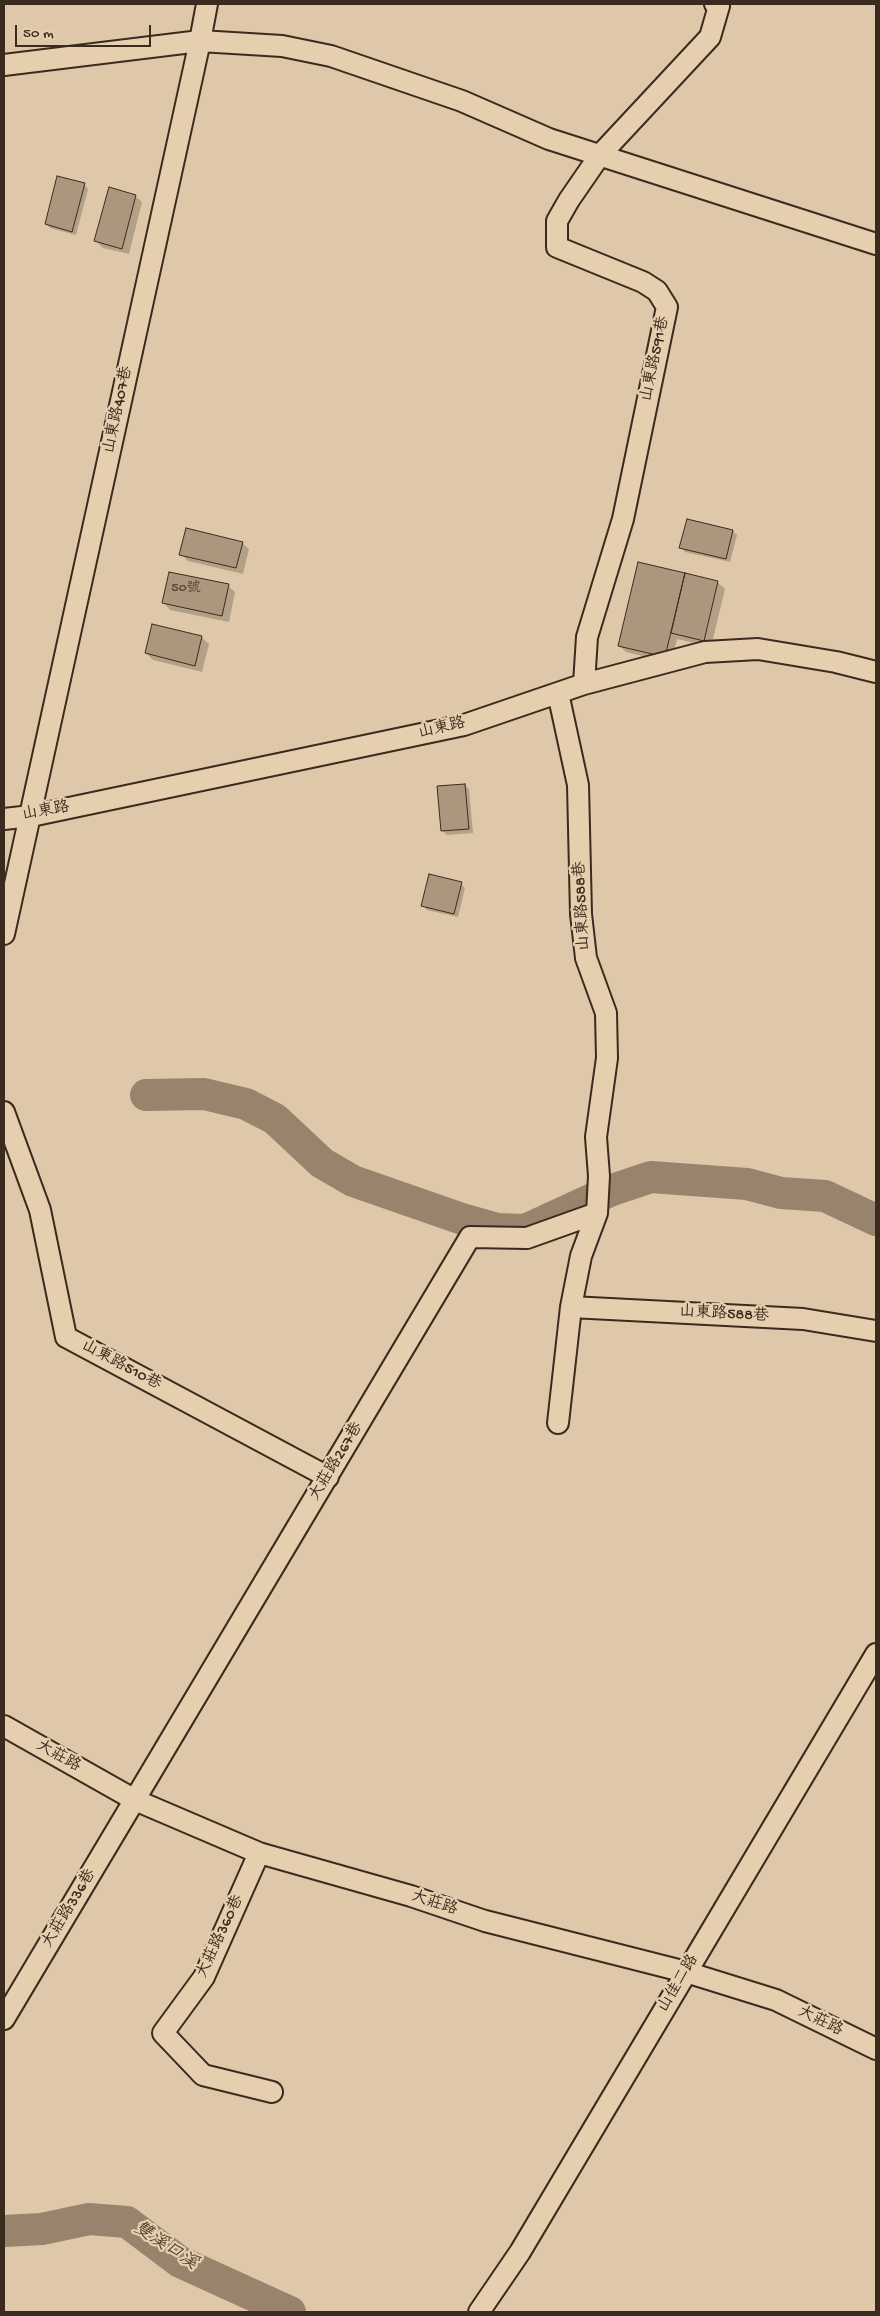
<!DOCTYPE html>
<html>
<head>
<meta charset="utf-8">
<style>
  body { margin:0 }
  #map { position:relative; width:880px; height:2316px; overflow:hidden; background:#dfc8a9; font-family:"Gochi Hand",sans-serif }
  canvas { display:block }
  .frame { position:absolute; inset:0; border:5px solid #3b2a1e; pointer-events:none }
  .scale { position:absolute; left:15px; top:25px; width:136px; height:22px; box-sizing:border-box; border:2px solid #3b2a1e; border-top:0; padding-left:6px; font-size:15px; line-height:18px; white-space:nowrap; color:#3b2a1e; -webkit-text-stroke:4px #e6cfaf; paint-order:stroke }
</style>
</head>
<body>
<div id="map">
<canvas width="880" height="2316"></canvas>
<div class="frame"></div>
<div class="scale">50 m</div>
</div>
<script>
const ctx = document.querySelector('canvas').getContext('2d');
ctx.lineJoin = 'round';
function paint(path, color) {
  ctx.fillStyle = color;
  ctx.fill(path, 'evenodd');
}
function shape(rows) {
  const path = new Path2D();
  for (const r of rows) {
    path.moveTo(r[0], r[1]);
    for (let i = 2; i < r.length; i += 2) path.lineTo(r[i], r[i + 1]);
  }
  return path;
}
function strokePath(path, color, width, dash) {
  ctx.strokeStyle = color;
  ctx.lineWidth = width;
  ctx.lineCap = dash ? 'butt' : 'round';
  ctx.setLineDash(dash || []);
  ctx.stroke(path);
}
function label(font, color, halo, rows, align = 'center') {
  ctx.font = font + ' "Gochi Hand","LXGW WenKai TC",sans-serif';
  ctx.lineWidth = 4.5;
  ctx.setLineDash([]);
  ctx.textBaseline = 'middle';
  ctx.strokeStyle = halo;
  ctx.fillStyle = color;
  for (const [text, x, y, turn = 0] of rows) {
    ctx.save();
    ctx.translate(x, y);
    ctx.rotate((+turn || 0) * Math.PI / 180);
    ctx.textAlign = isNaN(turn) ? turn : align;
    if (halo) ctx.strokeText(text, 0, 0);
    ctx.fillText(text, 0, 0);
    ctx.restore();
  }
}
paint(shape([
  [84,184,88,189,76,235,50,228,46,224],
  [135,196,142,202,129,254,103,248,96,241],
  [733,531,737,535,730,562,685,552,681,547],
  [242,543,249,549,243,574,188,561,181,554],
  [639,563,718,583,725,589,711,647,677,639,671,663,626,652,619,645],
  [228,586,235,592,229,622,170,610,164,603],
  [153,625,202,638,209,644,202,672,153,660,146,653],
  [465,785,469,789,473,833,447,835,442,830],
  [461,884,465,888,458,917,427,910,423,905]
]), '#0003');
strokePath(shape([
  [146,1095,204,1094,246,1104,275,1119,322,1163,353,1181,465,1220,497,1229,525,1230,612,1190,651,1177,747,1184,781,1193,825,1196,876,1220],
  [4,2231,42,2229,89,2219,127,2222,180,2262,290,2312]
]), '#98846d', 32);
const building = shape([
  [57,176,85,183,72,232,45,224,57,176],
  [109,187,136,195,122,249,94,241,109,187],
  [687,519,733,530,726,559,679,548,687,519],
  [186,528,243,542,236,568,179,555,186,528],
  [638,562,685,573,665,657,618,646,638,562],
  [169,572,229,584,222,616,162,603,169,572],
  [685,573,718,581,704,641,671,633,685,573],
  [152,624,202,636,195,666,145,653,152,624],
  [465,784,469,829,441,831,437,786,465,784],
  [429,874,462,882,454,914,421,906,429,874]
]);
paint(building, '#ac977e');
strokePath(building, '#3b2a1e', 1);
const minor = shape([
  [4,65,200,41,282,46,331,56,462,101,549,139,876,244],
  [584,684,587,637,623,519,667,307,657,291,643,282,557,247,557,221,569,200,600,155,710,37,719,6,715,4],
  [558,693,578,785,581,914,586,958,606,1013,607,1058,596,1137,599,1176,597,1213,581,1256,571,1307,558,1423],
  [4,819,31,816,464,725,584,684,705,652,758,649,836,662,876,672],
  [4,934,200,41,207,4],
  [4,1112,40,1210,66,1337,328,1477],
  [571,1307,803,1319,876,1331],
  [4,1726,135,1800,259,1853,411,1896,485,1921,686,1972,776,2000,876,2049],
  [259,1853,204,1977,163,2033,203,2075,272,2092],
  [4,2019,470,1237,527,1238,597,1213],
  [479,2312,520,2252,876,1654]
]);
strokePath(minor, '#3b2a1e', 24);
strokePath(minor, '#e6cfaf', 20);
label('14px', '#574536', null, [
  ["50號",186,589]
]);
label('16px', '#3b2a1e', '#e6cfaf', [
  ["山東路591巷",656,359,-78],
  ["山東路407巷",119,410,-78],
  ["山東路",442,729,-13],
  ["山東路",46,812,-10],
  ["山東路588巷",583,906,-93],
  ["山東路588巷",724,1315,3],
  ["山東路510巷",121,1366,28],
  ["大莊路267巷",337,1462,-59],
  ["大莊路",58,1757,29],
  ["大莊路",434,1904,18],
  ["大莊路336巷",70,1909,-59],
  ["大莊路360巷",221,1937,-65],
  ["山佳二路",679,1984,-59],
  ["大莊路",820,2022,26]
]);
label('italic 18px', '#524032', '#e6cfaf', [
  ["雙溪口溪",165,2247,33]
]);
</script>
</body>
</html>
